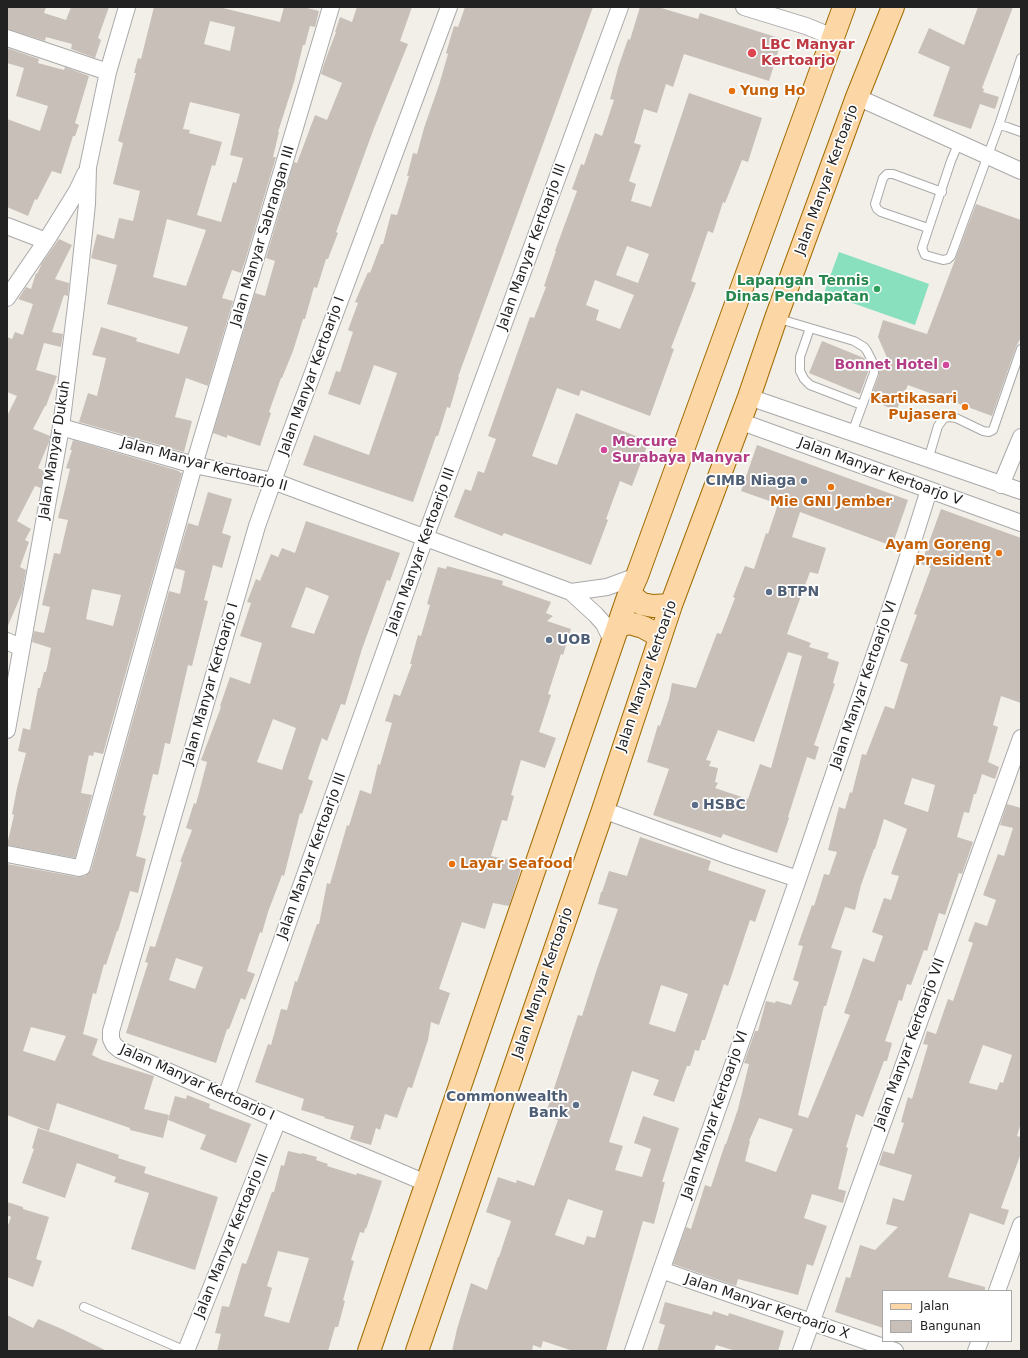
<!DOCTYPE html>
<html>
<head>
<meta charset="utf-8">
<style>
  body { margin:0 }
  #map { position:relative; width:1028px; height:1358px; overflow:hidden; background:#f2efe9; font-family:"DejaVu Sans",sans-serif }
  canvas { display:block }
  .frame { position:absolute; inset:0; border:8px solid #222; pointer-events:none }
  .legend { position:absolute; left:882px; top:1290px; width:130px; height:52px; box-sizing:border-box; background:#fff; border:1px solid #a7a7a7; margin:0; padding:5px 7px; list-style:none; font-size:12px; color:#222 }
  .legend li { display:flex; align-items:center; gap:8px; height:20px }
  .legend b { width:20px; border:1px solid #a7a7a7 }
</style>
</head>
<body>
<div id="map">
<canvas width="1028" height="1358"></canvas>
<div class="frame"></div>
<ul class="legend">
<li><b style="height:5px;background:#fcd6a4"></b>Jalan</li>
<li><b style="height:11px;background:#c7bfb8"></b>Bangunan</li>
</ul>
</div>
<script>
const ctx = document.querySelector('canvas').getContext('2d');
ctx.lineJoin = 'round';
function paint(path, color) {
  ctx.fillStyle = color;
  ctx.fill(path, 'evenodd');
}
function shape(rows) {
  const path = new Path2D();
  for (const r of rows) {
    path.moveTo(r[0], r[1]);
    for (let i = 2; i < r.length; i += 2) path.lineTo(r[i], r[i + 1]);
  }
  return path;
}
function strokePath(path, color, width, dash) {
  ctx.strokeStyle = color;
  ctx.lineWidth = width;
  ctx.lineCap = dash ? 'butt' : 'round';
  ctx.setLineDash(dash || []);
  ctx.stroke(path);
}
function label(font, color, halo, rows, align = 'center') {
  ctx.font = font + ' "DejaVu Sans",sans-serif';
  ctx.lineWidth = 3.5;
  ctx.setLineDash([]);
  ctx.textBaseline = 'middle';
  ctx.strokeStyle = halo;
  ctx.fillStyle = color;
  for (const [text, x, y, turn = 0] of rows) {
    ctx.save();
    ctx.translate(x, y);
    ctx.rotate((+turn || 0) * Math.PI / 180);
    ctx.textAlign = isNaN(turn) ? turn : align;
    if (halo) ctx.strokeText(text, 0, 0);
    ctx.fillText(text, 0, 0);
    ctx.restore();
  }
}
paint(shape([
  [839,252,929,284,915,325,824,293]
]), '#88e0be');
paint(shape([
  [7,7,46,7,44,13,66,20,71,7,109,7,98,38,101,40,95,58,71,49,72,44,46,37,45,41,7,29],
  [154,7,219,7,280,22,284,7,303,7,319,11,315,27,310,26,305,45,303,45,294,82,278,132,279,132,273,157,276,157,245,261,241,273,232,270,222,298,233,301,208,386,186,378,175,417,192,421,184,452,79,422,88,393,97,396,106,358,92,355,101,327,137,338,136,341,179,354,188,327,107,304,117,265,91,258,97,234,114,239,119,218,133,221,140,191,113,184,123,143,118,141,136,73,134,73,138,58,141,59],
  [210,21,235,27,230,51,204,44],
  [190,102,240,114,230,155,243,158,236,183,233,182,221,222,197,215,212,165,215,166,222,142,189,133,190,130,183,129],
  [167,219,206,230,186,286,153,277],
  [357,7,412,7,400,41,408,44,374,128,336,232,338,233,328,259,326,259,317,288,314,287,305,319,303,319,293,351,282,378,281,378,269,412,271,413,260,446,227,435,227,438,213,433,255,293,265,296,275,261,266,258,294,162,297,163,315,115,327,120,342,83,321,74,325,61,336,32,335,32,340,17,352,22],
  [465,7,593,7,458,377,459,377,450,408,447,407,438,436,436,436,413,502,303,465,314,435,369,455,386,406,397,373,374,365,360,405,328,394,336,371,340,372,353,332,348,330,358,303,355,302,368,272,370,273,381,244,383,244,391,214,397,215,409,176,407,176,413,153,417,154,424,128,439,85,448,54,446,53,454,26,458,27],
  [640,7,658,7,698,19,700,13,782,39,769,81,684,54,673,87,666,84,657,113,644,109,634,143,641,145,629,181,636,184,631,201,651,207,689,93,762,118,748,162,742,160,725,203,723,202,713,233,708,231,691,281,696,283,671,348,674,349,650,416,581,390,579,396,557,388,532,456,557,465,576,413,649,441,632,486,620,481,606,519,608,520,591,565,504,533,502,536,454,517,465,489,471,491,478,471,484,473,496,439,488,436,530,317,534,318,546,287,544,286,556,251,555,251,577,191,572,189,581,164,584,165,595,133,602,136,614,100,610,99,618,68,628,39,630,40],
  [627,246,649,254,638,283,616,275],
  [595,280,634,295,620,329,596,320,599,310,586,305],
  [978,7,1013,7,982,88,984,89,983,92,999,97,995,109,980,104,971,129,933,116,950,67,918,53,929,28,964,45],
  [7,48,39,59,38,63,64,70,65,67,89,76,75,123,79,125,75,136,73,136,61,174,52,171,37,200,35,199,28,216,7,207,7,119,40,131,48,106,16,96,24,68,7,63],
  [976,204,1021,220,1021,337,1016,347,992,416,908,385,896,411,870,399,879,375,879,364,892,369,878,337,883,320,927,334],
  [59,239,72,245,55,279,69,283,68,296,64,295,52,332,63,334,61,347,44,343,36,370,57,376,46,406,45,406,33,429,50,436,49,442,38,468,44,471,41,488,35,486,17,521,31,529,25,540,29,542,20,567,26,570,22,593,7,628,7,416,17,396,7,392,7,337,12,339,15,332,23,335,33,304,18,299,19,298,26,287,31,289,36,273,37,274,42,263],
  [822,341,864,358,868,365,868,372,860,394,809,373],
  [73,440,179,471,179,472,182,473,103,754,94,752,93,756,89,755,81,793,92,795,75,858,7,845,14,815,12,814,17,788,26,753,18,751,23,728,30,730,38,688,40,688,44,672,46,672,51,648,32,642,34,631,44,633,50,607,42,605,54,553,60,554,68,520,58,518,70,469,66,468,72,450,70,450],
  [92,589,121,595,113,626,86,619],
  [757,445,908,500,892,546,800,512,792,537,826,548,818,574,810,572,787,634,811,643,809,647,829,653,827,658,839,662,833,683,835,684,814,745,819,747,815,760,807,757,788,817,789,818,777,853,723,834,721,838,653,815,669,769,647,762,658,725,660,726,669,699,672,683,696,688,717,633,721,634,735,598,733,597,745,566,754,569,766,533,768,534,778,504,741,491],
  [788,652,802,656,771,768,760,764,748,799,715,788,718,783,715,782,718,768,709,766,711,761,706,760,718,730,754,742],
  [208,492,232,499,222,533,231,536,222,568,213,565,204,600,208,601,192,666,188,665,170,744,165,743,158,775,153,774,143,815,146,816,136,856,146,859,138,893,130,891,118,931,117,931,106,965,104,964,96,994,93,993,83,1034,98,1039,92,1055,102,1060,154,1076,144,1109,169,1115,163,1138,130,1130,130,1128,57,1103,49,1131,7,1115,7,864,77,877,85,876,91,870,169,591,180,594,185,571,175,568,188,523,198,526],
  [31,1027,66,1036,55,1061,23,1051],
  [941,509,1021,538,1021,703,1001,696,993,725,998,727,988,762,999,767,995,779,982,774,976,794,974,794,969,813,964,812,957,837,973,842,962,874,959,873,945,915,939,913,927,951,924,950,911,985,907,984,902,1001,899,1000,885,1041,892,1043,887,1061,884,1061,863,1117,856,1114,846,1147,848,1148,838,1189,846,1191,843,1203,812,1194,804,1218,827,1226,813,1266,807,1264,798,1295,738,1279,736,1286,673,1264,686,1227,691,1229,705,1185,711,1187,725,1144,726,1144,738,1109,749,1064,744,1063,755,1031,758,1031,766,1001,775,1003,776,1001,791,1005,799,982,793,980,803,946,798,945,812,905,814,906,824,874,829,875,837,852,828,850,839,807,845,809,850,792,852,793,862,754,866,755,885,706,894,709,908,664,900,661,917,615,914,614,931,568,921,564],
  [912,778,935,785,928,812,904,804],
  [884,819,907,829,891,874,899,876,891,900,884,898,872,932,883,936,874,962,863,958,844,1013,850,1015,808,1118,798,1115,824,1006,826,1006,842,951,831,948,845,907,855,910,861,885,874,849,875,849],
  [759,1118,793,1129,776,1172,745,1161,750,1141,749,1141],
  [306,521,400,553,390,581,387,580,362,649,345,705,341,704,327,741,322,738,308,779,313,781,302,814,300,813,284,876,282,875,268,912,262,933,260,932,247,971,255,974,245,1000,241,998,229,1029,227,1029,216,1063,126,1033,148,963,145,962,150,946,155,947,182,862,180,862,192,830,186,828,194,803,196,804,207,762,201,760,221,707,220,706,230,677,250,684,262,643,240,636,251,603,247,602,256,579,260,581,271,554,278,557,282,548,295,553],
  [306,587,329,596,314,634,291,627],
  [273,719,296,728,282,770,257,762],
  [176,958,203,967,195,989,169,980],
  [447,566,503,581,502,585,551,602,546,613,553,616,547,621,571,629,563,655,561,654,548,694,551,695,539,732,556,738,545,768,521,760,511,795,514,796,507,821,502,820,491,856,523,863,509,906,493,903,485,929,462,922,439,989,450,993,439,1025,431,1022,428,1040,412,1088,408,1087,397,1118,385,1114,380,1130,376,1128,371,1145,350,1139,354,1126,324,1118,325,1117,301,1110,304,1099,255,1082,268,1044,271,1045,281,1009,287,1010,295,981,297,982,317,924,319,924,327,883,330,884,347,825,349,826,360,790,371,794,378,764,380,765,392,723,385,721,394,694,400,696,412,664,410,664,418,635,421,636,430,605,427,604,438,567,446,569],
  [1007,804,1021,808,1021,1123,1017,1136,1021,1137,1021,1153,1001,1208,1009,1210,1004,1225,970,1213,948,1277,985,1287,985,1291,883,1291,883,1328,835,1312,846,1277,850,1278,860,1245,875,1250,898,1227,886,1224,893,1198,904,1201,912,1175,879,1165,883,1151,894,1154,904,1123,901,1122,908,1097,912,1099,928,1045,923,1044,927,1031,936,1034,948,999,953,1001,973,943,968,941,975,922,987,926,996,900,983,895,998,854,1004,856,1013,828,1000,825],
  [983,1045,1012,1055,1003,1083,1000,1082,997,1090,969,1083],
  [640,837,711,861,708,870,766,890,755,922,750,920,728,986,724,984,705,1040,702,1040,699,1051,695,1050,690,1066,687,1066,674,1102,653,1095,659,1080,632,1071,609,1142,623,1146,615,1170,642,1177,651,1149,634,1143,643,1116,679,1128,662,1182,665,1182,654,1224,643,1221,606,1351,573,1351,543,1341,541,1348,533,1345,532,1351,452,1351,457,1329,471,1283,487,1290,498,1257,499,1257,511,1221,486,1212,498,1177,516,1183,517,1180,534,1186,558,1120,545,1116,578,1015,582,1016,597,969,618,909,598,904,601,892,602,892,609,871,627,876],
  [661,985,688,994,675,1032,649,1024],
  [568,1199,603,1211,595,1238,587,1236,584,1245,555,1235],
  [187,1095,210,1104,209,1108,251,1124,236,1163,200,1149,206,1135,168,1120,175,1096,186,1099],
  [38,1128,119,1155,118,1158,146,1167,144,1173,218,1197,195,1270,131,1249,149,1193,114,1182,116,1177,77,1163,65,1198,22,1183,34,1149,32,1148],
  [288,1151,301,1154,302,1153,317,1157,316,1160,328,1164,327,1166,356,1175,357,1173,382,1181,366,1229,365,1228,364,1233,360,1232,351,1260,354,1261,343,1300,345,1301,338,1327,335,1327,328,1351,217,1351,221,1334,215,1333,222,1306,229,1307,242,1263,246,1264,272,1192,274,1192,281,1165,284,1166],
  [278,1251,309,1258,289,1323,264,1316,272,1288,267,1286],
  [7,1202,23,1207,23,1209,49,1217,36,1259,42,1261,33,1287,7,1277,7,1228,11,1217,7,1215],
  [665,1302,712,1315,713,1311,728,1316,729,1313,784,1331,778,1351,736,1351,716,1345,714,1351,657,1351,665,1325,659,1323],
  [7,1315,33,1328,38,1319,62,1329,107,1351,7,1351]
]), '#c7bfb8');
const service = shape([
  [999,125,1021,58],
  [959,142,951,161,922,248,925,255,943,260,948,259,951,256,999,125,1007,127,1021,132],
  [928,228,881,212,877,209,875,204,883,178,887,174,893,174,942,192],
  [776,318,854,341,864,347,867,351,873,363,874,373,852,433],
  [810,328,800,357,800,371,804,379,810,385,862,405],
  [928,460,938,426,944,418,949,417,956,418,983,431,989,432,993,430,1021,349],
  [84,1307,186,1351]
]);
const minor = shape([
  [744,7,806,26,833,37],
  [7,38,108,72],
  [857,97,1021,171],
  [7,226,46,241],
  [7,298,46,241,77,191,85,174],
  [749,397,1021,491],
  [739,421,1021,523],
  [61,427,194,465,273,481,571,592,596,615,604,624,613,643],
  [1001,485,1021,437],
  [571,592,607,587,637,576],
  [7,641,21,648],
  [7,730,61,427,77,298,87,204,88,167,108,72,127,7],
  [603,810,729,856,798,879],
  [7,854,79,868,82,867,194,465,331,7],
  [226,1097,425,538,620,7],
  [426,1183,278,1120,120,1050,114,1045,111,1039,111,1031,257,526,282,456,449,7],
  [661,1270,895,1351],
  [997,1291,1021,1225],
  [186,1351,278,1120],
  [633,1351,798,879,906,563,929,490],
  [801,1351,1021,738],
  [976,1351,980,1341]
]);
const primary = shape([
  [629,594,642,604,653,606,671,605],
  [619,626,629,623,643,627,654,633,659,640],
  [369,1351,629,594,637,576,844,7],
  [417,1351,603,810,671,605,749,397,776,318,857,97,893,7]
]);
strokePath(service, '#a9a9a9', 10);
strokePath(minor, '#a9a9a9', 18);
strokePath(primary, '#a06b00', 24);
strokePath(service, '#fff', 8);
strokePath(minor, '#fff', 16);
strokePath(primary, '#fcd6a4', 22);
for (const [x, y, r, color] of [
  [752,53,5,"#e0444e"],
  [732,91,4,"#e8710a"],
  [877,289,4,"#2e9e5b"],
  [946,365,4,"#d1479c"],
  [965,407,4,"#e8710a"],
  [604,450,4,"#d1479c"],
  [804,481,4,"#5c6f8a"],
  [831,487,4,"#e8710a"],
  [999,553,4,"#e8710a"],
  [769,592,4,"#5c6f8a"],
  [549,640,4,"#5c6f8a"],
  [695,805,4,"#5c6f8a"],
  [452,864,4,"#e8710a"],
  [576,1105,4,"#5c6f8a"]
]) {
  const dot = new Path2D();
  dot.arc(x, y, r, 0, 2 * Math.PI);
  ctx.fillStyle = color;
  ctx.fill(dot);
  strokePath(dot, '#fff', 1.5);
}
label('bold 14px', '#be3a42', '#fff', [
  ["LBC Manyar",761,45],
  ["Kertoarjo",761,61]
], 'left');
label('bold 14px', '#c56008', '#fff', [
  ["Yung Ho",740,91],
  ["Kartikasari",957,399,"right"],
  ["Pujasera",957,415,"right"],
  ["Mie GNI Jember",831,502,"center"],
  ["Ayam Goreng",991,545,"right"],
  ["President",991,561,"right"],
  ["Layar Seafood",460,864]
], 'left');
label('14px', '#222', '#fff', [
  ["Jalan Manyar Kertoarjo",827,180,-70],
  ["Jalan Manyar Sabrangan III",263,236,-73],
  ["Jalan Manyar Kertoarjo III",532,247,-70],
  ["Jalan Manyar Kertoarjo I",312,376,-70],
  ["Jalan Manyar Dukuh",55,450,-81],
  ["Jalan Manyar Kertoarjo II",204,465,15],
  ["Jalan Manyar Kertoarjo V",880,472,20],
  ["Jalan Manyar Kertoarjo III",421,551,-70],
  ["Jalan Manyar Kertoarjo",647,676,-71],
  ["Jalan Manyar Kertoarjo I",211,684,-74],
  ["Jalan Manyar Kertoarjo VI",864,685,-71],
  ["Jalan Manyar Kertoarjo III",312,856,-70],
  ["Jalan Manyar Kertoarjo",543,983,-71],
  ["Jalan Manyar Kertoarjo VII",910,1044,-70],
  ["Jalan Manyar Kertoarjo I",197,1083,24],
  ["Jalan Manyar Kertoarjo VI",715,1115,-71],
  ["Jalan Manyar Kertoarjo III",232,1236,-68],
  ["Jalan Manyar Kertoarjo X",767,1307,19]
]);
label('bold 14px', '#27864d', '#fff', [
  ["Lapangan Tennis",869,281],
  ["Dinas Pendapatan",869,297]
], 'right');
label('bold 14px', '#b23c85', '#fff', [
  ["Bonnet Hotel",938,365],
  ["Mercure",612,442,"left"],
  ["Surabaya Manyar",612,458,"left"]
], 'right');
label('bold 14px', '#4e5e75', '#fff', [
  ["CIMB Niaga",796,481,"right"],
  ["BTPN",777,592],
  ["UOB",557,640],
  ["HSBC",703,805],
  ["Commonwealth",568,1097,"right"],
  ["Bank",568,1113,"right"]
], 'left');
</script>
</body>
</html>
